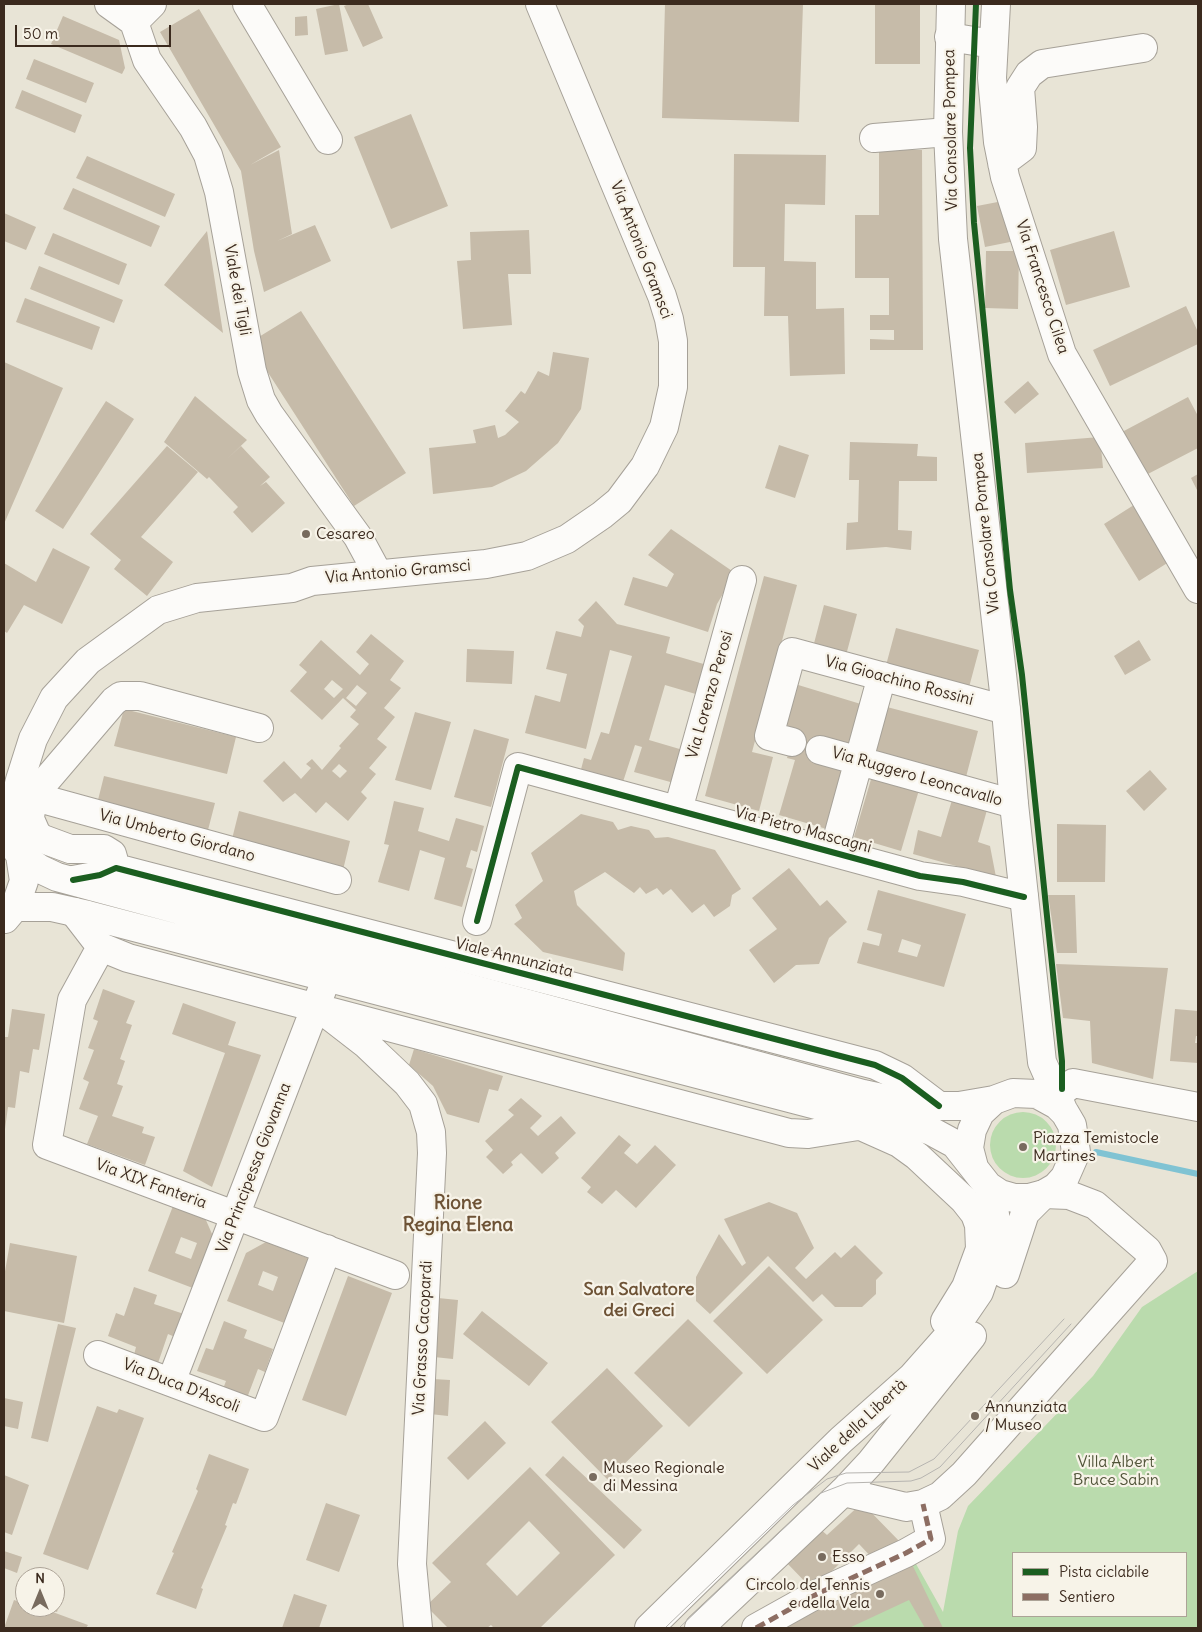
<!DOCTYPE html>
<html>
<head>
<meta charset="utf-8">
<style>
  body { margin:0 }
  #map { position:relative; width:1202px; height:1632px; overflow:hidden; background:#e8e4d6; font-family:Delius,sans-serif }
  canvas { display:block }
  .frame { position:absolute; inset:0; border:5px solid #3b2a1e; pointer-events:none }
  .legend { position:absolute; left:1012px; top:1552px; width:175px; height:65px; box-sizing:border-box; background:#f7f3e8; border:1px solid #aca397; margin:0; padding:6px 9px; list-style:none; font-size:15px; color:#3b2a1e }
  .legend li { display:flex; align-items:center; gap:10px; height:25px }
  .legend b { width:25px; border:1px solid #aca397 }
  .north { position:absolute; left:15px; top:1567px; width:50px; height:50px; box-sizing:border-box; background:#f7f3e8; border:1px solid #aca397; border-radius:50%; rotate:0deg; font-size:14px; font-weight:700; line-height:20px; text-align:center; color:#3b2a1e }
  .north::after { content:''; display:block; margin:auto; width:18px; height:22px; background:#786b5e; clip-path:polygon(50% 0,100% 100%,50% 72%,0 100%) }
  .scale { position:absolute; left:15px; top:25px; width:156px; height:22px; box-sizing:border-box; border:2px solid #3b2a1e; border-top:0; padding-left:6px; font-size:15px; line-height:18px; white-space:nowrap; color:#3b2a1e; -webkit-text-stroke:4px #f7f3e8; paint-order:stroke }
</style>
</head>
<body>
<div id="map">
<canvas width="1202" height="1632"></canvas>
<div class="frame"></div>
<ul class="legend">
<li><b style="height:6px;background:#1b5e20"></b>Pista ciclabile</li>
<li><b style="height:6px;background:#8d6e63"></b>Sentiero</li>
</ul>
<div class="north">N</div>
<div class="scale">50 m</div>
</div>
<script>
const ctx = document.querySelector('canvas').getContext('2d');
ctx.lineJoin = 'round';
function paint(path, color) {
  ctx.fillStyle = color;
  ctx.fill(path, 'evenodd');
}
function shape(rows) {
  const path = new Path2D();
  for (const r of rows) {
    if (r.length === 3) {
      path.moveTo(r[0] + r[2], r[1]);
      path.arc(r[0], r[1], r[2], 0, 2 * Math.PI);
      continue;
    }
    path.moveTo(r[0], r[1]);
    for (let i = 2; i < r.length; i += 2) path.lineTo(r[i], r[i + 1]);
  }
  return path;
}
function strokePath(path, color, width, dash) {
  ctx.strokeStyle = color;
  ctx.lineWidth = width;
  ctx.lineCap = dash ? 'butt' : 'round';
  ctx.setLineDash(dash || []);
  ctx.stroke(path);
}
function label(font, color, halo, rows, align = 'center') {
  ctx.font = font + ' Delius,sans-serif';
  ctx.lineWidth = 4.5;
  ctx.setLineDash([]);
  ctx.textBaseline = 'middle';
  ctx.strokeStyle = halo;
  ctx.fillStyle = color;
  for (const [text, x, y, turn = 0] of rows) {
    ctx.save();
    ctx.translate(x, y);
    ctx.rotate((+turn || 0) * Math.PI / 180);
    ctx.textAlign = isNaN(turn) ? turn : align;
    if (halo) ctx.strokeText(text, 0, 0);
    ctx.fillText(text, 0, 0);
    ctx.restore();
  }
}
paint(shape([
  [1023,1145,33],
  [1198,1271,1198,1628,766,1628,911,1555,943,1612,958,1531,968,1506,1093,1376,1142,1307],
  [1013,1553,1186,1553,1186,1616,1013,1616]
]), '#badbad');
strokePath(shape([
  [1096,1152,1198,1174]
]), '#80c3d3', 6);
paint(shape([
  [339,4,348,51,325,55,316,9],
  [349,4,368,4,383,38,363,47,344,6],
  [665,4,803,4,799,122,662,118],
  [875,4,920,4,920,64,875,64],
  [199,9,281,147,250,165,279,150,292,234,277,241,315,225,331,261,264,292,254,251,241,171,160,32],
  [63,16,119,40,125,68,122,74,51,44],
  [307,16,308,35,295,36,295,17],
  [34,59,94,83,86,103,26,79],
  [22,90,82,115,75,133,15,108],
  [411,114,448,206,391,229,354,137],
  [879,150,922,150,923,350,870,350,870,339,894,340,894,330,870,330,870,315,889,315,889,278,855,278,855,215,879,215],
  [734,154,826,155,825,205,785,204,784,261,816,262,816,309,844,308,845,374,790,376,788,316,764,316,765,267,733,267],
  [87,156,175,194,165,217,76,178],
  [73,188,160,226,151,247,63,209],
  [1008,200,1015,241,985,247,977,206],
  [4,213,36,227,26,250,4,241],
  [529,230,531,274,508,274,512,325,463,329,457,261,471,260,470,232],
  [207,231,223,333,164,285],
  [1114,231,1130,287,1066,305,1050,250],
  [53,233,127,264,119,285,44,254],
  [986,251,1019,251,1018,309,985,308],
  [39,266,123,300,114,323,30,289],
  [25,298,100,327,92,350,16,322],
  [1186,306,1198,332,1198,344,1110,386,1093,350],
  [301,311,406,473,354,506,249,343],
  [553,352,589,358,581,409,558,443,526,471,492,487,433,494,429,448,476,443,473,430,495,425,498,438,505,435,519,422,505,411,521,391,525,394,538,371,549,376],
  [4,362,63,388,4,524],
  [1028,381,1039,394,1015,414,1004,402],
  [195,396,247,440,227,459,241,446,270,477,260,486,266,482,285,503,252,533,233,512,238,507,209,477,207,479,164,442],
  [1188,397,1198,416,1198,448,1144,476,1122,432],
  [106,401,134,419,63,529,35,511],
  [1100,437,1103,468,1027,473,1025,443],
  [850,442,918,444,917,456,937,457,937,481,899,481,898,530,912,531,911,550,886,547,846,550,847,523,858,522,859,480,849,480],
  [779,445,809,455,795,498,765,488],
  [167,446,198,472,141,537,173,562,147,596,114,569,121,560,90,534],
  [1198,474,1198,492,1191,478],
  [1137,503,1172,560,1139,581,1104,524],
  [671,529,735,573,717,604,708,632,624,605,633,577,667,587,674,574,648,555],
  [53,548,90,567,62,624,24,605,7,633,4,631,4,563,36,582],
  [764,576,797,585,752,752,773,757,759,811,705,796],
  [596,601,617,624,670,637,666,653,707,665,699,695,665,685,649,740,683,750,674,783,634,772,642,747,635,745,620,791,579,777,584,758,591,760,601,732,609,734,632,656,610,650,586,749,525,733,535,695,560,702,567,674,546,669,556,631,581,637,584,626,578,620],
  [824,605,857,614,845,659,812,651],
  [896,628,979,650,968,691,885,669],
  [371,634,404,661,390,680,401,688,384,708,395,717,377,739,387,747,369,768,376,774,361,792,367,798,348,821,326,802,316,813,295,793,283,802,263,781,284,761,301,779,311,768,306,764,312,759,322,770,341,748,339,746,359,724,350,717,356,710,343,698,322,720,290,691,307,672,299,665,321,640,360,675,369,664,356,652],
  [332,680,343,689,334,698,324,689],
  [357,685,367,693,356,706,346,698],
  [339,764,347,771,340,778,332,771],
  [1139,640,1151,660,1125,675,1114,656],
  [467,649,514,651,512,684,466,682],
  [795,684,864,705,852,745,824,736,817,761,848,770,830,830,779,815,795,760,787,758,796,729,783,724],
  [887,707,978,731,966,777,875,753],
  [124,709,236,737,227,774,114,746],
  [415,712,451,722,431,790,395,780],
  [474,729,509,739,491,807,454,797],
  [1150,770,1167,789,1144,811,1126,791],
  [104,776,215,803,208,830,97,804],
  [872,776,919,790,901,851,854,837],
  [952,800,987,810,978,842,990,846,996,877,913,854,918,830,941,837],
  [394,801,424,808,418,831,449,841,456,818,484,826,477,852,471,850,466,867,473,869,462,907,434,899,445,858,420,850,409,891,378,882,389,845,384,844],
  [239,811,350,841,343,870,232,839],
  [581,814,613,822,618,830,631,826,649,830,655,838,668,837,715,850,741,889,732,895,730,906,714,917,704,904,692,913,671,889,663,895,657,888,646,894,640,887,634,893,605,872,574,891,577,905,625,953,623,971,543,952,514,924,522,918,515,905,543,881,531,853],
  [1057,824,1106,825,1105,882,1057,882],
  [789,868,820,906,827,900,847,922,829,938,819,964,796,965,774,983,749,950,777,929,752,898],
  [878,890,966,914,944,987,857,963,863,942,879,946,882,934,867,930],
  [902,939,921,945,917,957,898,952],
  [1048,895,1075,895,1077,953,1057,953],
  [1056,964,1168,968,1153,1079,1092,1063,1090,1021,1063,1018],
  [103,989,135,1001,126,1023,132,1025,120,1059,125,1061,117,1084,123,1086,112,1116,144,1127,142,1133,155,1137,145,1165,87,1144,98,1116,79,1109,89,1082,83,1079,94,1050,88,1048,98,1021,93,1019],
  [183,1003,236,1022,228,1045,261,1055,212,1187,183,1171,225,1053,172,1034],
  [12,1009,45,1014,39,1050,33,1049,29,1073,20,1071,15,1108,8,1107,5,1129,4,1037,8,1037],
  [1175,1009,1198,1011,1198,1036,1196,1036,1195,1043,1198,1043,1198,1063,1170,1061],
  [414,1049,503,1076,498,1091,489,1089,479,1123,447,1114,433,1086,409,1065],
  [521,1098,542,1116,530,1128,538,1136,561,1116,576,1133,555,1153,559,1158,542,1174,521,1153,511,1162,513,1165,503,1174,486,1157,493,1150,485,1141,514,1115,508,1110],
  [619,1135,631,1145,624,1153,637,1164,655,1145,676,1165,636,1208,616,1190,602,1204,587,1192,591,1187,581,1178],
  [769,1202,797,1213,814,1248,795,1268,806,1279,835,1252,841,1258,855,1245,883,1273,876,1280,876,1294,862,1307,835,1307,822,1294,813,1302,768,1256,710,1314,696,1301,696,1277,719,1234,742,1266,746,1263,724,1219],
  [173,1206,205,1218,216,1243,198,1290,148,1271],
  [181,1237,197,1243,191,1259,175,1253],
  [266,1242,310,1259,287,1324,227,1301,246,1253],
  [263,1271,278,1277,273,1291,258,1285],
  [10,1243,77,1256,64,1323,4,1311,4,1277],
  [769,1266,823,1320,767,1374,713,1321],
  [348,1276,392,1293,346,1416,302,1400],
  [134,1287,157,1295,154,1304,184,1314,175,1337,168,1334,158,1363,134,1355,136,1347,108,1336,116,1313,124,1316],
  [438,1298,458,1300,453,1359,434,1357],
  [482,1311,548,1363,529,1386,463,1334],
  [688,1319,743,1373,689,1427,634,1373],
  [224,1321,247,1330,244,1338,273,1349,265,1372,258,1369,247,1398,223,1389,226,1381,197,1371,206,1348,213,1350],
  [58,1324,76,1328,48,1442,31,1438],
  [607,1368,663,1426,608,1480,551,1422],
  [433,1379,450,1380,448,1416,430,1414],
  [4,1398,23,1402,18,1429,4,1426],
  [97,1406,117,1413,119,1409,144,1418,88,1570,43,1554],
  [485,1421,506,1443,468,1480,447,1458],
  [209,1454,249,1469,236,1504,233,1503,225,1525,227,1526,201,1588,203,1589,196,1609,156,1594,174,1553,172,1552,198,1491,196,1489],
  [563,1456,642,1530,624,1549,545,1475],
  [530,1467,615,1555,540,1628,494,1628,491,1625,487,1628,448,1628,426,1606,451,1582,432,1563],
  [529,1521,560,1553,517,1596,486,1564],
  [4,1475,29,1485,12,1535,4,1532],
  [326,1503,360,1515,339,1572,306,1560],
  [862,1503,902,1544,874,1560,859,1544,813,1590,785,1561,819,1528,827,1535],
  [4,1551,22,1557,17,1573,4,1568],
  [908,1556,943,1628,925,1628,909,1600,849,1628,782,1628],
  [294,1594,327,1605,319,1628,282,1628],
  [14,1600,25,1604,25,1607,39,1607,88,1625,86,1628,4,1628],
  [55,1604,59,1606,57,1612,43,1607,55,1607]
]), '#c6bba9');
const minor = shape([
  [109,4,134,22,147,60,193,127,208,155,219,192,252,371,261,400,269,414,358,537,378,574],
  [247,4,328,140],
  [996,4,992,78,998,142,1005,177,1062,354,1198,589],
  [134,22,152,4],
  [949,37,993,44],
  [874,138,948,132],
  [1002,163,1022,148,1023,127,1020,88,1029,74,1042,64,1143,48],
  [792,742,769,736,792,652,1006,710],
  [820,750,1014,804],
  [17,792,337,880],
  [678,810,742,580],
  [837,840,882,676],
  [116,868,112,854,104,849,70,849,43,839,37,835,30,819,32,797,114,701,121,696,140,696,259,728],
  [73,880,100,875,116,868,875,1065,902,1078,939,1106],
  [74,912,101,947,128,958,789,1133,808,1134,858,1126],
  [477,921,518,767,920,876,963,882,1024,897],
  [101,947,72,1000,47,1145,395,1275],
  [327,1014,367,1045,407,1083,423,1104,431,1132,432,1153,412,1564,418,1628],
  [1056,1096,1073,1083,1198,1107],
  [843,1118,899,1143,917,1156,964,1200,975,1214,979,1225,980,1249,966,1287,945,1321],
  [98,1355,264,1417,327,1249],
  [171,1382,322,990],
  [843,1492,906,1507,923,1504,940,1496,964,1474,1153,1261,1147,1250,1095,1205,1069,1195,1044,1194],
  [756,1628,817,1594,906,1553,931,1539,923,1504]
]);
const major = shape([
  [951,4,948,132,953,239,1006,710,1014,804,1042,1062,1064,1112],
  [11,842,14,804,20,780,33,739,54,698,88,661,158,610,197,598,292,588,312,581,486,564,527,556,567,539,602,515,619,501,645,466,664,427,673,387,673,341,669,319,662,296,540,4],
  [15,907,52,907,88,915,820,1106,916,1126,931,1131,955,1144,988,1186,1000,1194,1014,1198,1029,1198,1044,1194,1056,1187,1065,1177,1076,1152,1072,1125,1065,1113,1057,1105,1037,1094,1013,1093,994,1100,959,1106,919,1106,863,1094,57,877,40,869,20,855],
  [5,919,15,907,24,881,20,855,13,845],
  [974,1167,969,1148,972,1130,980,1113,994,1100],
  [1005,1274,1025,1213,1044,1194],
  [649,1628,841,1440,912,1377,951,1333,979,1292,994,1249,997,1230,994,1207,988,1186],
  [699,1628,843,1492,871,1462,972,1336]
]);
strokePath(minor, '#a6a198', 30);
strokePath(major, '#a6a198', 30);
strokePath(minor, '#fcfbf9', 28);
strokePath(major, '#fcfbf9', 28);
strokePath(shape([
  [665,1628,793,1505,827,1479,846,1473,909,1472,934,1459,1064,1319],
  [679,1628,821,1493,847,1483,911,1481,921,1478,940,1467,1071,1324]
]), '#b6b4b0', 1);
strokePath(shape([
  [756,1628,817,1594,906,1553,931,1539,923,1504]
]), '#8d6e63', 5, [10, 5]);
strokePath(shape([
  [976,4,970,148,974,223,1010,590,1022,675,1062,1061,1062,1089],
  [73,880,100,875,116,868,875,1065,902,1078,939,1106],
  [477,921,518,767,920,876,963,882,1024,897]
]), '#1b5e20', 6);
for (const [x, y, r, color] of [
  [306,534,5,"#786b5e"],
  [1023,1147,5,"#786b5e"],
  [975,1416,5,"#786b5e"],
  [593,1477,5,"#786b5e"],
  [822,1557,5,"#786b5e"],
  [880,1594,5,"#786b5e"]
]) {
  const dot = new Path2D();
  dot.arc(x, y, r, 0, 2 * Math.PI);
  ctx.fillStyle = color;
  ctx.fill(dot);
  strokePath(dot, '#f7f3e8', 2);
}
label('16px', '#3b2a1e', '#f7f3e8', [
  ["Via Consolare Pompea",951,130,-91],
  ["Via Antonio Gramsci",641,250,69],
  ["Via Francesco Cilea",1042,287,72],
  ["Viale dei Tigli",237,290,80],
  ["Via Consolare Pompea",986,533,-96],
  ["Via Antonio Gramsci",398,572,-5],
  ["Via Gioachino Rossini",899,681,15],
  ["Via Lorenzo Perosi",710,695,-74],
  ["Via Ruggero Leoncavallo",917,777,16],
  ["Via Pietro Mascagni",803,830,15],
  ["Via Umberto Giordano",177,836,15],
  ["Viale Annunziata",514,958,14],
  ["Via Principessa Giovanna",254,1168,-69],
  ["Via XIX Fanteria",151,1184,20],
  ["Via Grasso Cacopardi",423,1338,-87],
  ["Via Duca D'Ascoli",181,1386,21],
  ["Viale della Libertà",858,1426,-43]
]);
label('16px', '#3b2a1e', '#f7f3e8', [
  ["Cesareo",316,534],
  ["Piazza Temistocle",1033,1138],
  ["Martines",1033,1156],
  ["Annunziata",985,1407],
  ["/ Museo",985,1425],
  ["Museo Regionale",603,1468],
  ["di Messina",603,1486],
  ["Esso",832,1557],
  ["Circolo del Tennis",870,1585,"right"],
  ["e della Vela",870,1603,"right"]
], 'left');
label('16px', '#515439', '#f7f3e8', [
  ["Villa Albert",1116,1462],
  ["Bruce Sabin",1116,1480]
]);
label('bold 18px', '#6e5336', '#f7f3e8', [
  ["San Salvatore",639,1290],
  ["dei Greci",639,1311]
]);
label('bold 19px', '#6e5336', '#f7f3e8', [
  ["Rione",458,1204],
  ["Regina Elena",458,1226]
]);
</script>
</body>
</html>
